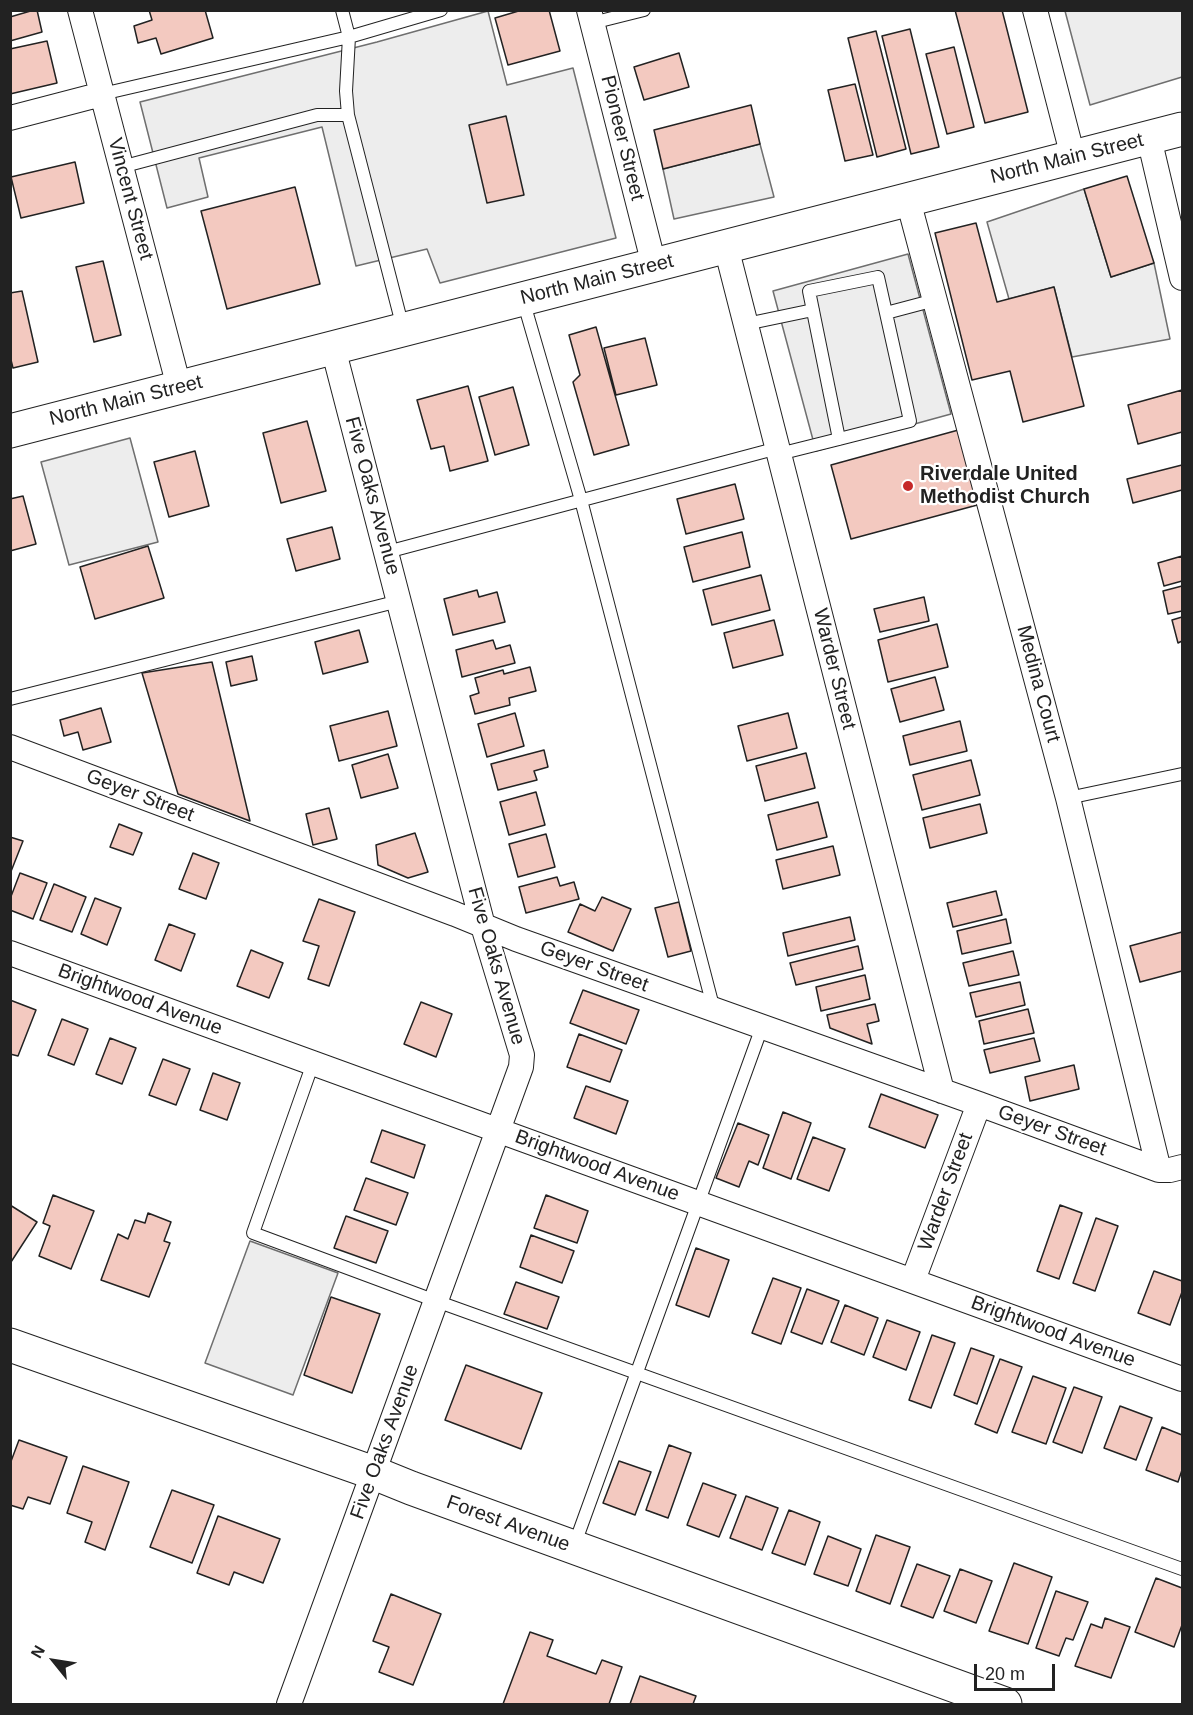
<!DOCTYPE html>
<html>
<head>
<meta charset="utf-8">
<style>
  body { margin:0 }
  #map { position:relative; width:1193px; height:1715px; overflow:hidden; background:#fff; font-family:Arial,sans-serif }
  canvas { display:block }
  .frame { position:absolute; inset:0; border:12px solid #222; pointer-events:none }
  .north { position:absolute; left:24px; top:1631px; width:60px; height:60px; -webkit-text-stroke:4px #fff; paint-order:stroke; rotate:300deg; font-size:16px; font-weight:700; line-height:24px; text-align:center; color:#222 }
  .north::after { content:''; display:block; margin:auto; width:21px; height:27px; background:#222; clip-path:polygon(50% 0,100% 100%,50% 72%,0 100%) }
  .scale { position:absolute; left:974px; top:1664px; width:81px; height:27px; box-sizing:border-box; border:3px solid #222; border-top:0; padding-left:8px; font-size:18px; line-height:21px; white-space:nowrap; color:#222; -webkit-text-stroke:4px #fff; paint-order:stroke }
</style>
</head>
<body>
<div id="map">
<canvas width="1193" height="1715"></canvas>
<div class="frame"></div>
<div class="north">N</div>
<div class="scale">20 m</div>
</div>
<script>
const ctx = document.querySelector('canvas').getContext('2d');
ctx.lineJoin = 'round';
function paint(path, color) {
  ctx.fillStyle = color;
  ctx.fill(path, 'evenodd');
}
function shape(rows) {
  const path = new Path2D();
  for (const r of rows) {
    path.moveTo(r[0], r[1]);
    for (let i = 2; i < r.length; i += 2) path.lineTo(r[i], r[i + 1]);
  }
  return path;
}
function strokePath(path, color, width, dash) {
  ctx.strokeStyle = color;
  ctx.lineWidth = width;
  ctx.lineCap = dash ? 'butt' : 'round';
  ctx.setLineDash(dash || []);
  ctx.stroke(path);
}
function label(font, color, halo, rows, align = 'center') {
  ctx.font = font + ' Arial,sans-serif';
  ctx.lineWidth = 4.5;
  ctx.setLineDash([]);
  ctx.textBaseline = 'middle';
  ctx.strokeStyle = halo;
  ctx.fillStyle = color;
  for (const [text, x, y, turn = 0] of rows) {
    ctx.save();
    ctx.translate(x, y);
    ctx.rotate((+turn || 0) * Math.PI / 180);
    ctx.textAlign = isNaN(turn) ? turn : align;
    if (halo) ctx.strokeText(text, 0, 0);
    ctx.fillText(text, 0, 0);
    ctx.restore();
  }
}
const parking = shape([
  [488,11,507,85,573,68,616,238,440,283,427,249,356,266,322,127,199,158,208,197,167,208,140,102,377,42,488,11],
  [1065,11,1182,11,1182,77,1090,105,1065,11],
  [760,144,774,197,674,219,663,169,760,144],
  [1084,189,1111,277,1154,263,1170,339,1072,357,1054,287,1009,299,987,222,1084,189],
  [908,254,951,414,816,451,773,291,908,254],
  [130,438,158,542,69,565,41,462,130,438],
  [250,1241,338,1273,293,1395,205,1363,250,1241]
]);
paint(parking, '#ededed');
strokePath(parking, '#6f6f6f', 1.5);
const building = shape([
  [34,10,37,10,42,32,10,41,10,17,34,10],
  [149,10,205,10,213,38,161,54,156,38,138,43,134,26,152,20,149,10],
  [522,10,549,10,560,51,508,65,495,18,522,10],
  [955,10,1002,10,1028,112,985,123,955,10],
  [910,29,939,147,911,154,882,36,910,29],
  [876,31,906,149,877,157,848,38,876,31],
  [47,41,57,83,10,94,10,49,47,41],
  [954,47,974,127,947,134,926,54,954,47],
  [679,53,689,87,644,100,634,67,679,53],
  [855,84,873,155,845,161,828,90,855,84],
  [751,105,760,144,663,169,654,130,751,105],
  [506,116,524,195,487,203,469,125,506,116],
  [75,162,84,203,21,218,11,177,75,162],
  [1127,176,1154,263,1111,277,1084,189,1127,176],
  [295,187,320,284,227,309,201,211,295,187],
  [976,223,997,302,1054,287,1084,406,1023,422,1010,371,972,380,935,233,976,223],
  [103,261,121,335,94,342,76,267,103,261],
  [22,291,38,362,13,368,10,356,10,293,22,291],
  [596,327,629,445,594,455,573,382,580,375,569,335,596,327],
  [645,338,657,385,616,395,604,348,645,338],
  [468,386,488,461,450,471,444,446,431,449,417,400,468,386],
  [513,387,529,445,495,455,479,397,513,387],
  [1182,390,1182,432,1138,444,1128,405,1182,390],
  [307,421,326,491,281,503,263,433,307,421],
  [962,429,981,504,851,539,831,465,962,429],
  [195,451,209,506,169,517,154,462,195,451],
  [1182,465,1182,490,1133,503,1127,479,1182,465],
  [735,484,744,519,686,534,677,499,735,484],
  [23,496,36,544,10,551,10,499,23,496],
  [332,527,340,559,296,571,287,539,332,527],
  [742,532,750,567,693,582,684,547,742,532],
  [148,546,164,598,95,619,80,567,148,546],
  [1182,556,1182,581,1164,586,1158,563,1182,556],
  [761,575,770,610,712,625,703,590,761,575],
  [1182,586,1182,611,1168,614,1163,591,1182,586],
  [477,590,479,597,497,592,505,622,453,635,444,599,477,590],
  [924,597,929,621,880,632,874,609,924,597],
  [1182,617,1182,641,1178,643,1172,620,1182,617],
  [774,620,783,655,733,668,724,633,774,620],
  [937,624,948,667,888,682,878,640,937,624],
  [359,630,368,662,323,674,315,642,359,630],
  [493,640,496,649,510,645,515,663,462,677,456,650,493,640],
  [252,656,257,680,231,686,226,662,252,656],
  [212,662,250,821,178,794,142,673,212,662],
  [530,667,536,691,509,698,510,705,475,714,470,696,479,693,475,678,503,670,504,674,530,667],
  [935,677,944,710,900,722,891,689,935,677],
  [101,708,111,742,83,750,78,732,64,736,60,720,101,708],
  [388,711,397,746,339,761,330,726,388,711],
  [515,713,524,746,487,757,478,724,515,713],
  [788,713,797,748,747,761,738,726,788,713],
  [960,721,967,751,910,765,903,736,960,721],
  [544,750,548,767,534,771,537,780,498,790,491,764,544,750],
  [806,753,815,788,765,801,756,766,806,753],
  [388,754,398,788,361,798,352,765,388,754],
  [971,760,980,795,922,810,913,775,971,760],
  [536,792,545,825,509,835,500,802,536,792],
  [818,802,827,837,777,850,768,815,818,802],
  [980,804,987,833,930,848,923,818,980,804],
  [329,808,337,839,313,845,306,814,329,808],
  [119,824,142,833,133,855,110,847,119,824],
  [415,833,428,872,408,878,378,865,376,845,415,833],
  [546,834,555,867,518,877,509,844,546,834],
  [10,837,23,841,10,874,10,837],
  [833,846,840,875,783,889,776,860,833,846],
  [193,853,219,863,206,899,179,889,193,853],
  [20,873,47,883,33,919,10,910,10,899,20,873],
  [557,877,560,886,574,882,579,899,526,913,519,887,557,877],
  [54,884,86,897,72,932,40,920,54,884],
  [996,891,1002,915,953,927,947,903,996,891],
  [602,897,631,909,613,951,568,932,580,904,595,911,602,897],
  [95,898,121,908,107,945,81,934,95,898],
  [319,899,355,912,329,986,308,979,319,946,303,941,319,899],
  [679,902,691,951,668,957,655,908,679,902],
  [850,917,855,940,788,956,783,933,850,917],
  [1006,919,1011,943,962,954,957,931,1006,919],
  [169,924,195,934,181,971,155,960,169,924],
  [1182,932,1182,971,1140,982,1130,946,1182,932],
  [858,946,863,969,796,985,790,963,858,946],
  [251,950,283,963,269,998,237,986,251,950],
  [1013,951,1019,975,969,986,963,963,1013,951],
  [865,975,870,999,821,1011,816,987,865,975],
  [1020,982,1025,1005,976,1017,970,993,1020,982],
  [583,990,639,1010,626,1044,570,1023,583,990],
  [10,1000,36,1010,18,1056,10,1054,10,1000],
  [421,1002,452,1014,436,1057,404,1044,421,1002],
  [875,1004,879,1021,867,1024,872,1044,830,1028,827,1015,875,1004],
  [1028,1009,1034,1033,984,1044,979,1021,1028,1009],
  [62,1019,88,1029,74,1065,48,1055,62,1019],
  [579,1034,622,1050,610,1082,567,1067,579,1034],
  [110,1038,136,1048,122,1084,96,1074,110,1038],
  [1034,1038,1040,1061,990,1073,984,1050,1034,1038],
  [163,1059,190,1069,176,1105,149,1095,163,1059],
  [1074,1065,1079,1089,1030,1101,1025,1077,1074,1065],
  [213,1073,240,1083,227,1120,200,1110,213,1073],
  [586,1086,628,1101,616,1134,574,1118,586,1086],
  [881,1094,938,1115,925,1148,869,1127,881,1094],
  [783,1112,811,1123,791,1179,763,1168,783,1112],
  [738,1123,769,1135,758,1165,749,1161,739,1187,716,1178,738,1123],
  [382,1130,425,1145,414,1178,371,1162,382,1130],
  [813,1137,845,1149,829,1191,797,1179,813,1137],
  [366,1178,408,1193,396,1225,354,1210,366,1178],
  [53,1195,94,1211,71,1269,39,1256,50,1226,43,1223,53,1195],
  [546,1195,588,1211,577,1243,534,1228,546,1195],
  [10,1205,37,1222,11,1262,10,1261,10,1205],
  [1060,1205,1082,1213,1059,1279,1037,1271,1060,1205],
  [148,1213,171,1222,164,1241,170,1243,149,1297,101,1280,118,1234,128,1239,135,1220,145,1223,148,1213],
  [346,1216,388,1231,376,1263,334,1248,346,1216],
  [1096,1218,1118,1226,1095,1291,1073,1283,1096,1218],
  [531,1235,574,1251,562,1283,520,1267,531,1235],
  [696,1248,729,1260,709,1317,676,1305,696,1248],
  [1154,1271,1182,1281,1182,1292,1170,1325,1138,1313,1154,1271],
  [773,1278,801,1288,781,1344,752,1333,773,1278],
  [516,1282,559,1297,547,1329,504,1314,516,1282],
  [807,1289,839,1301,822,1344,791,1332,807,1289],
  [331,1297,380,1314,352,1393,304,1375,331,1297],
  [845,1305,878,1318,864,1355,831,1342,845,1305],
  [887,1320,920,1332,906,1370,873,1357,887,1320],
  [932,1335,955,1343,931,1408,909,1400,932,1335],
  [971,1348,994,1356,977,1404,954,1395,971,1348],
  [1000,1359,1022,1367,997,1433,975,1424,1000,1359],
  [466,1365,542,1393,521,1449,445,1420,466,1365],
  [1033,1376,1066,1388,1046,1444,1012,1432,1033,1376],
  [1074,1387,1102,1397,1082,1453,1053,1442,1074,1387],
  [1120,1406,1152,1418,1136,1460,1104,1448,1120,1406],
  [1162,1427,1182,1435,1182,1470,1178,1482,1146,1470,1162,1427],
  [19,1440,67,1457,50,1504,28,1497,23,1509,10,1505,10,1464,19,1440],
  [669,1445,691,1453,668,1518,646,1510,669,1445],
  [619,1461,651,1472,635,1515,603,1503,619,1461],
  [83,1466,129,1482,105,1550,85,1542,92,1522,67,1513,83,1466],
  [703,1483,736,1495,719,1537,687,1525,703,1483],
  [172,1490,214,1505,192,1563,150,1547,172,1490],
  [746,1496,778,1508,762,1550,730,1538,746,1496],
  [789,1510,820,1522,805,1565,772,1553,789,1510],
  [218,1516,280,1539,263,1583,234,1572,229,1585,197,1573,218,1516],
  [876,1535,910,1547,890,1604,856,1591,876,1535],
  [828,1536,861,1549,848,1586,814,1574,828,1536],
  [1014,1563,1052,1577,1028,1644,989,1631,1014,1563],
  [917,1564,950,1576,933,1618,901,1606,917,1564],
  [960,1569,992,1581,976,1623,944,1611,960,1569],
  [1156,1578,1182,1588,1182,1625,1174,1647,1135,1632,1156,1578],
  [1056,1591,1088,1602,1073,1640,1066,1638,1059,1656,1036,1648,1056,1591],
  [391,1594,441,1614,413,1685,379,1672,389,1647,373,1641,391,1594],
  [1105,1618,1130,1627,1111,1678,1075,1666,1091,1624,1102,1628,1105,1618],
  [530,1632,553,1640,547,1656,596,1674,602,1660,622,1667,609,1704,503,1704,530,1632],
  [640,1676,696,1696,693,1704,630,1704,640,1676]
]);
paint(building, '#f3c9c0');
strokePath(building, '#222', 1.5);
const lane = shape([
  [342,10,349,37,346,91,348,115],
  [592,23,644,10],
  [102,94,349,37,441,10],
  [121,167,317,115,348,115,403,328],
  [523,300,581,500,714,1010],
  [886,313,935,300],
  [746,324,813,310],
  [779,454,839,439,910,421,878,277,809,291,839,439],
  [387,552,778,448],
  [10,699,399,601],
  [1068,798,1182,774],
  [313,1063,253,1233,436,1301,1182,1569],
  [574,1546,762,1027]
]);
const street = shape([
  [80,10,179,387],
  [589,10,654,265],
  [1035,10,1073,157],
  [10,118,102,94],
  [1149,138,1182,278],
  [908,200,1068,798,1159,1170],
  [726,247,942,1091],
  [10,747,455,914,516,939,979,1104,1159,1170,1170,1170,1182,1167],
  [10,953,1182,1379],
  [913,1280,979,1104],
  [289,1704,521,1067,522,1055,483,926,333,348]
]);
const secondary = shape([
  [10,1345,374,1473,411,1488,1005,1704]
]);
const primary = shape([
  [10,431,1182,129]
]);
strokePath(lane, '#222', 14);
strokePath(street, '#222', 26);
strokePath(secondary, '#222', 35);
strokePath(primary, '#222', 35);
strokePath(lane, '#fff', 12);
strokePath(street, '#fff', 24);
strokePath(secondary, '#fff', 33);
strokePath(primary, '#fff', 33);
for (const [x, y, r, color] of [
  [908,486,6,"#c62828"]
]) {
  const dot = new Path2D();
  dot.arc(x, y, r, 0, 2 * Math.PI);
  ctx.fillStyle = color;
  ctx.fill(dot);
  strokePath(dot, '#fff', 2);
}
label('20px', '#222', '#fff', [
  ["Pioneer Street",622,138,76],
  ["North Main Street",1067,159,-14],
  ["Vincent Street",130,199,75],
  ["North Main Street",597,280,-14],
  ["North Main Street",126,401,-14],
  ["Five Oaks Avenue",372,496,75],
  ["Warder Street",834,669,76],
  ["Medina Court",1038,684,75],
  ["Geyer Street",140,796,21],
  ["Five Oaks Avenue",496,966,74],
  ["Geyer Street",594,967,20],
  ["Brightwood Avenue",140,1000,20],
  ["Geyer Street",1052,1131,20],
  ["Brightwood Avenue",597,1166,20],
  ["Warder Street",946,1192,-70],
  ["Brightwood Avenue",1053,1332,20],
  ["Five Oaks Avenue",385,1442,-70],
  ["Forest Avenue",508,1524,20]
]);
label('bold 20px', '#222', '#fff', [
  ["Riverdale United",920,474],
  ["Methodist Church",920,497]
], 'left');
</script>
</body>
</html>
